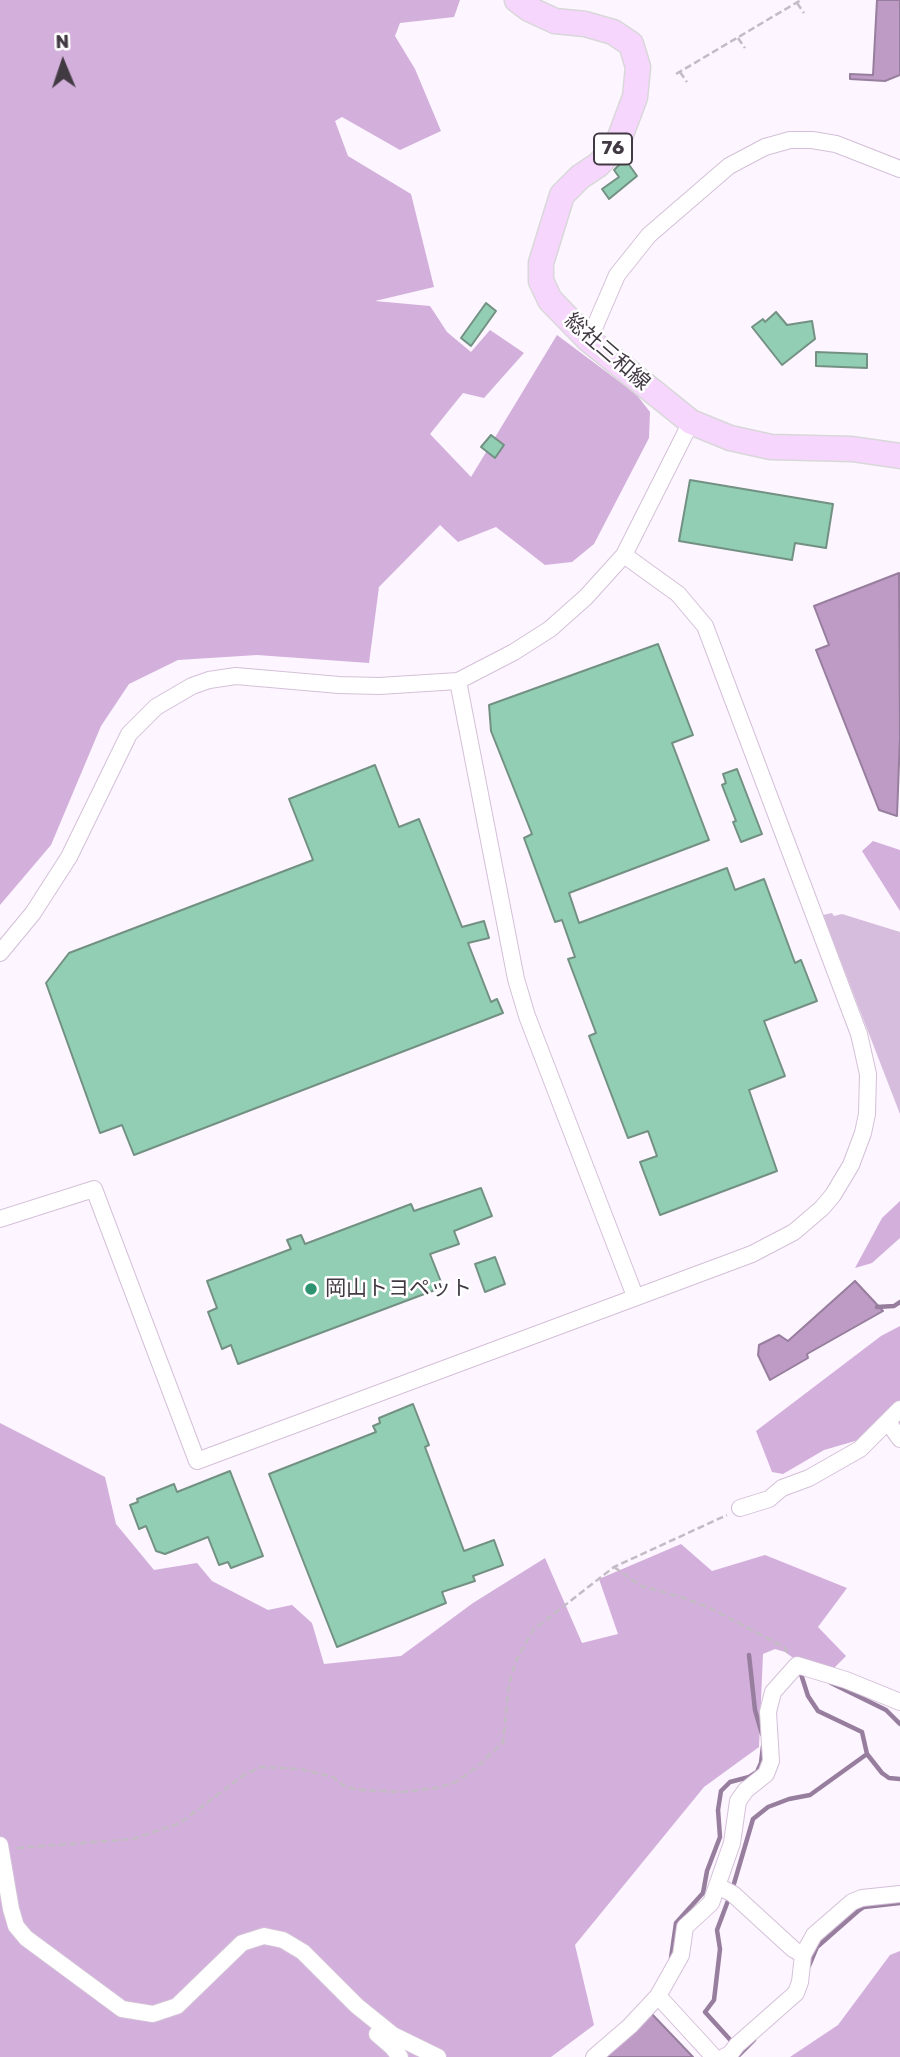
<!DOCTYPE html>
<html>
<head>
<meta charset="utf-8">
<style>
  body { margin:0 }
  #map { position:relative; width:900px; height:2057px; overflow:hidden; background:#fdf5ff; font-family:Rubik,sans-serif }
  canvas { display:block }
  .north { position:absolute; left:28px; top:28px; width:70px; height:70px; -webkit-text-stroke:5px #fff; paint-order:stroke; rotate:358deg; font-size:19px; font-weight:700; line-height:28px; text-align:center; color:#423a43 }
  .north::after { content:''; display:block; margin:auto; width:24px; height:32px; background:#423a43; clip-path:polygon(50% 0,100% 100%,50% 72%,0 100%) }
</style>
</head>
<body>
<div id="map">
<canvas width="900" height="2057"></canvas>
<div class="north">N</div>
</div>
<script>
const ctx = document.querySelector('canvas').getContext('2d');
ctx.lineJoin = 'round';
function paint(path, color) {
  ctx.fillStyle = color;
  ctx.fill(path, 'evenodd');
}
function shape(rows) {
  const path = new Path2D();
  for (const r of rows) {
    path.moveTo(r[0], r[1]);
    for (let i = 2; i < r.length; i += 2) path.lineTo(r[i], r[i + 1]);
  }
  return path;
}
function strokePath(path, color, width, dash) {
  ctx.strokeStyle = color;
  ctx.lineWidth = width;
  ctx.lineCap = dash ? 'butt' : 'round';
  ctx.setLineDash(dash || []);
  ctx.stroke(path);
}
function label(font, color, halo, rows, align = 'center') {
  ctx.font = font + ' Rubik,"Noto Sans JP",sans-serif';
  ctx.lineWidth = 5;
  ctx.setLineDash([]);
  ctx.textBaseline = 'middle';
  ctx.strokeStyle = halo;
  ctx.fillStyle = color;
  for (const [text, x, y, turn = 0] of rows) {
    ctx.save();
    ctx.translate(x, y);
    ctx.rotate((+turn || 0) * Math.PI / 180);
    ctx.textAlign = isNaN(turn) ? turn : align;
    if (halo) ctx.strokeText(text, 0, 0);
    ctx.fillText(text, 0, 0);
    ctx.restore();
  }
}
paint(shape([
  [832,913,834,916,842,914,900,932,900,1114,823,915]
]), '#d7bddd');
paint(shape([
  [0,0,460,0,454,17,400,23,395,36,415,69,441,131,400,150,342,117,335,121,348,156,411,194,434,287,375,301,430,306,447,332,471,352,490,330,524,353,484,398,463,393,430,434,471,477,557,335,636,394,650,412,649,438,594,544,572,562,545,565,496,527,458,542,440,525,379,587,369,663,257,655,178,660,129,684,101,726,51,845,0,905],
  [873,841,900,850,900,911,862,851],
  [900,1201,900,1238,872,1263,855,1268,882,1218],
  [900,1326,900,1428,824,1450,783,1474,772,1472,756,1431,881,1336],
  [0,1423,105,1477,116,1524,154,1570,197,1563,212,1581,268,1610,292,1605,312,1623,324,1664,401,1656,473,1603,545,1558,582,1643,618,1634,599,1579,681,1544,712,1571,765,1555,847,1588,818,1627,846,1656,831,1671,800,1663,785,1652,775,1649,763,1654,759,1747,704,1787,575,1945,594,2025,551,2057,0,2057],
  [900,1951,900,2057,790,2057,838,2025,890,1955]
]), '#d3afdb');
const water = shape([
  [877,0,900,0,900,75,885,81,850,79,850,74,873,75,877,0],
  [899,573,900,737,897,816,879,810,816,650,829,645,814,606,899,573],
  [855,1281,883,1311,807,1354,808,1358,770,1380,758,1355,759,1345,779,1335,788,1341,855,1281],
  [649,2011,693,2057,601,2057,649,2011]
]);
paint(water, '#bd9bc5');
strokePath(water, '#987e9e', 2);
strokePath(shape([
  [877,1307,894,1306,900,1302],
  [749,1655,755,1710,762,1734],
  [800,1671,808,1696,818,1711,862,1732,867,1754],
  [831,1683,886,1710,900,1724],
  [733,1887,753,1819,768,1807,789,1799,810,1795,867,1754,882,1773,889,1778,900,1779],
  [729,1898,717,1930,720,1949,714,2000,705,2012,734,2044],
  [671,1958,676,1923,703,1893,707,1871,720,1837,718,1810,721,1791,730,1782,749,1777,757,1772,761,1763,763,1746],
  [809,1966,817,1947,858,1911,864,1907,900,1903],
  [737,2057,754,2040]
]), '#987e9e', 4.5);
const building = shape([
  [625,159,637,176,609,199,602,189,619,177,614,170,625,159],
  [486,303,496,311,471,346,461,338,486,303],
  [776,312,787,325,812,321,815,339,782,365,752,327,763,319,765,322,776,312],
  [816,352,867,354,867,368,816,366,816,352],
  [491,435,504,445,495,458,481,447,491,435],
  [690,480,833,504,826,548,795,543,792,560,679,541,690,480],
  [658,644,693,735,672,743,709,840,569,893,579,923,727,868,735,890,764,879,795,963,801,960,817,1001,764,1021,785,1076,749,1090,777,1171,660,1215,640,1162,657,1156,648,1131,628,1138,589,1036,596,1033,568,959,575,957,562,920,555,922,524,838,532,834,491,731,489,705,658,644],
  [375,765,399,827,419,819,462,927,484,921,489,938,468,943,491,1002,497,999,503,1013,134,1155,122,1125,100,1133,46,983,69,953,313,860,289,799,375,765],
  [737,769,762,834,741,842,733,822,736,821,722,785,726,783,723,774,737,769],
  [481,1188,492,1216,454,1231,459,1244,430,1254,443,1287,238,1364,231,1345,222,1349,208,1312,217,1308,207,1281,291,1249,287,1240,301,1235,305,1244,411,1204,414,1211,481,1188],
  [495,1257,505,1284,485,1292,475,1264,495,1257],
  [413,1404,429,1445,425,1447,464,1551,494,1540,503,1565,473,1576,475,1581,442,1592,446,1603,337,1647,269,1474,376,1432,373,1426,380,1423,379,1418,413,1404],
  [230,1471,263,1556,231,1568,228,1562,219,1565,208,1537,165,1554,156,1551,146,1526,139,1529,130,1505,138,1502,137,1499,174,1484,177,1492,230,1471]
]);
paint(building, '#92ceb4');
strokePath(building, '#739183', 2);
const minor = shape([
  [589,340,617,275,649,235,729,166,765,147,790,140,812,140,836,144,900,169],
  [458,681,516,979,527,1016,635,1296],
  [0,953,33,913,69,857,129,734,156,707,192,686,209,680,236,676,339,685,379,686,458,681,514,652,550,629,586,597,624,555,691,422],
  [0,1219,94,1189,197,1461,752,1254,794,1232,822,1208,833,1195,851,1165,863,1133,867,1114,868,1074,859,1034,705,626,678,594,624,555],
  [888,1422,900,1439],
  [740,1508,769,1499,782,1488,809,1478,860,1449,900,1409],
  [0,1845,11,1909,16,1926,26,1938,122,2009,153,2014,177,2006,242,1943,264,1936,283,1940,303,1952,357,2006,393,2035,438,2057],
  [718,1886,733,1894,793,1949,803,1955],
  [658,1996,714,2057],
  [377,2034,392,2047,400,2057],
  [594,2057,630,2026,658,1996,681,1955,685,1927,711,1903,732,1843,738,1801,746,1790,766,1774,771,1761,768,1712,773,1692,797,1665,846,1680,900,1702],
  [724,2057,730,2054,737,2045,796,1993,800,1982,803,1955,814,1935,852,1902,862,1898,900,1894]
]);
const primary = shape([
  [517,0,529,9,555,21,585,24,613,32,631,44,638,67,635,97,617,145,598,165,580,177,562,195,541,263,541,281,550,300,589,340,691,422,730,438,771,447,852,449,900,456]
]);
strokePath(minor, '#d4c0d8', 18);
strokePath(primary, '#d9d8d9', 27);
strokePath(shape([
  [797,3,804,13],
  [738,38,745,48],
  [680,72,687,82],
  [676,74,801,0],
  [614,1567,641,1586,681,1597,708,1607,784,1647,788,1653],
  [17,1848,133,1839,180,1823,244,1775,261,1767,300,1769,333,1777,344,1786,358,1790,402,1792,436,1788,456,1782,477,1767,503,1742,509,1684,516,1661,533,1630,614,1567,727,1515]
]), '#c4bcc5', 2.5, [7, 3.5]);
strokePath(minor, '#fff', 16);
strokePath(primary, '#f6d6fd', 24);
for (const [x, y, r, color] of [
  [311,1289,7,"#2d9370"]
]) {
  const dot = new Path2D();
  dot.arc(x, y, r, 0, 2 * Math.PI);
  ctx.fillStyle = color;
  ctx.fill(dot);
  strokePath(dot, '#fff', 2.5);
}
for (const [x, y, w] of [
  [613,149,38]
]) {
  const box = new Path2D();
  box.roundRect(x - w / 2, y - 15.5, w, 31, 5);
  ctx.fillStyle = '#fff';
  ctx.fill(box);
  strokePath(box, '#423a43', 2);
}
label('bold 19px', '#423a43', null, [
  ["76",613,149]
]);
label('21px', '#423a43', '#fff', [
  ["総社三和線",607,352,41]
]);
label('21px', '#423a43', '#fff', [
  ["岡山トヨペット",325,1289]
], 'left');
</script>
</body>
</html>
